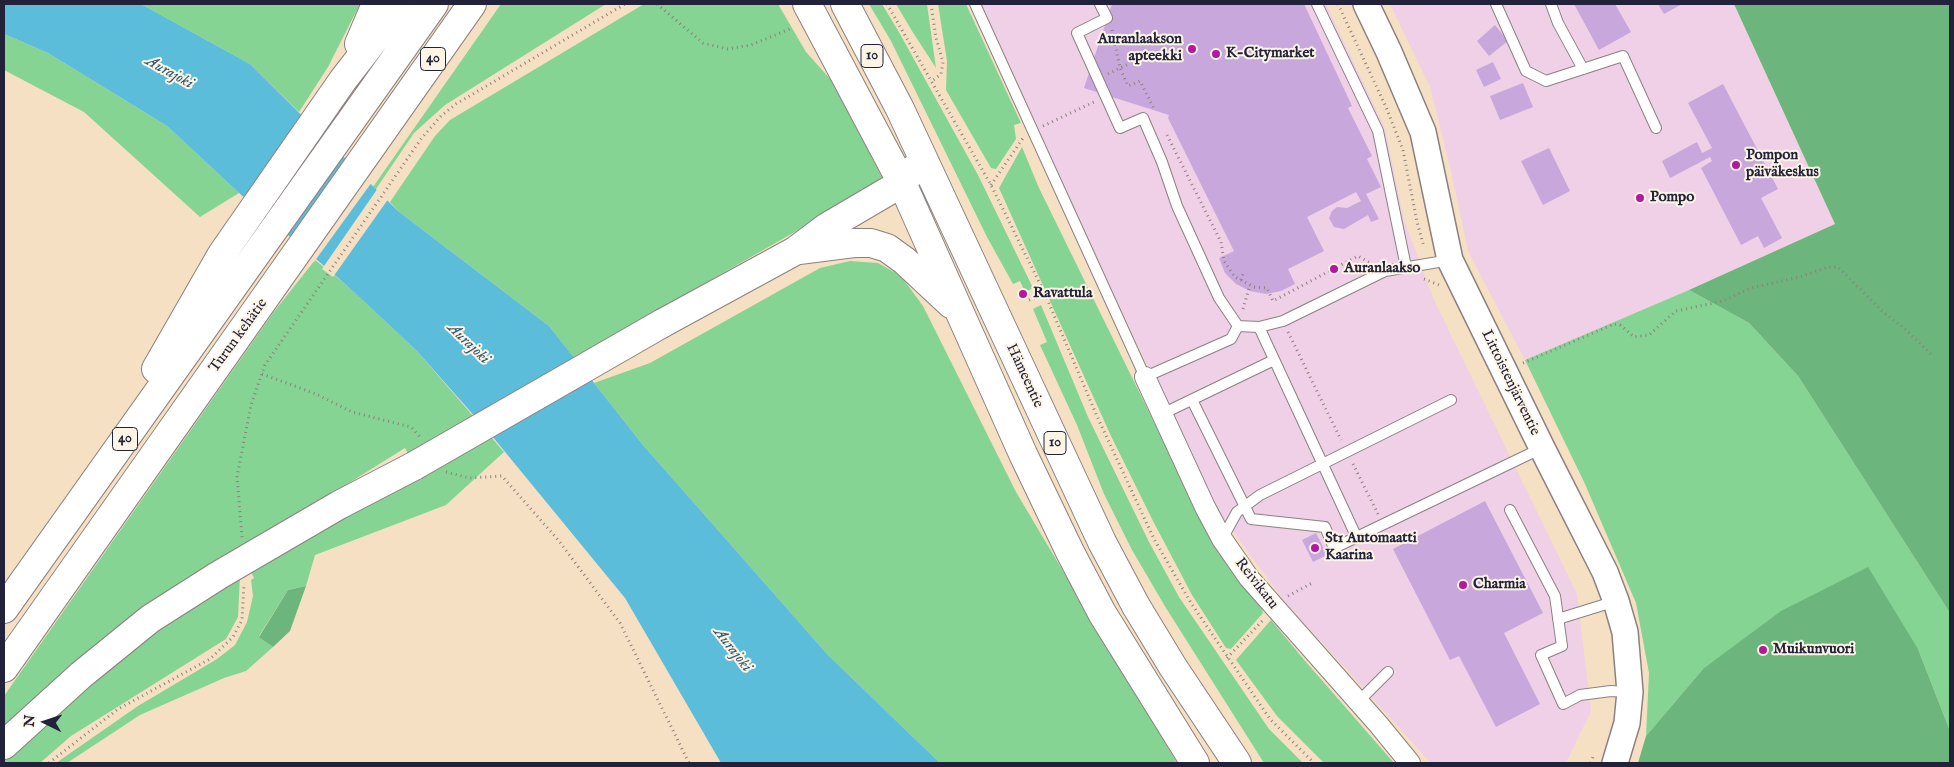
<!DOCTYPE html>
<html>
<head>
<meta charset="utf-8">
<style>
  body { margin:0 }
  #map { position:relative; width:1954px; height:767px; overflow:hidden; background:#f5e0c3; font-family:"IM FELL English",serif }
  canvas { display:block }
  .frame { position:absolute; inset:0; border:5px solid #22223b; pointer-events:none }
  .north { position:absolute; left:20px; top:697px; width:50px; height:50px; -webkit-text-stroke:4px #fcf5e5; paint-order:stroke; rotate:274deg; font-size:14px; font-weight:700; line-height:20px; text-align:center; color:#22223b }
  .north::after { content:''; display:block; margin:auto; width:18px; height:22px; background:#22223b; clip-path:polygon(50% 0,100% 100%,50% 72%,0 100%) }
</style>
</head>
<body>
<div id="map">
<canvas width="1954" height="767"></canvas>
<div class="frame"></div>
<div class="north">N</div>
</div>
<script>
const ctx = document.querySelector('canvas').getContext('2d');
ctx.lineJoin = 'round';
function paint(path, color) {
  ctx.fillStyle = color;
  ctx.fill(path, 'evenodd');
}
function shape(rows) {
  const path = new Path2D();
  for (const r of rows) {
    path.moveTo(r[0], r[1]);
    for (let i = 2; i < r.length; i += 2) path.lineTo(r[i], r[i + 1]);
  }
  return path;
}
function strokePath(path, color, width, dash) {
  ctx.strokeStyle = color;
  ctx.lineWidth = width;
  ctx.lineCap = dash ? 'butt' : 'round';
  ctx.setLineDash(dash || []);
  ctx.stroke(path);
}
function label(font, color, halo, rows, align = 'center') {
  ctx.font = font + ' "IM FELL English",serif';
  ctx.lineWidth = 4;
  ctx.setLineDash([]);
  ctx.textBaseline = 'middle';
  ctx.strokeStyle = halo;
  ctx.fillStyle = color;
  for (const [text, x, y, turn = 0] of rows) {
    ctx.save();
    ctx.translate(x, y);
    ctx.rotate((+turn || 0) * Math.PI / 180);
    ctx.textAlign = isNaN(turn) ? turn : align;
    if (halo) ctx.strokeText(text, 0, 0);
    ctx.fillText(text, 0, 0);
    ctx.restore();
  }
}
paint(shape([
  [981,4,1326,4,1385,128,1404,220,1434,300,1577,594,1591,711,1566,763,1431,763,1285,602,1212,503,1076,214],
  [1390,4,1734,4,1835,224,1689,290,1525,360,1468,251,1451,171,1430,87]
]), '#efd0e6');
paint(shape([
  [141,4,360,4,328,67,299,112,250,64],
  [501,4,606,4,445,105,414,133,376,189,373,187],
  [644,4,778,4,806,52,832,81,884,181,574,358,549,326,398,211,390,202,435,136,450,120],
  [869,4,882,4,900,34,978,175,1033,288,1025,292,1020,281,1013,284,987,237,891,41],
  [896,4,927,4,936,68,912,31],
  [938,4,966,4,1021,123,1014,125,1016,139,996,169,991,168,946,90,947,61],
  [4,34,48,53,167,126,239,193,200,217,84,112,4,70],
  [1022,147,1039,188,1201,518,1228,565,1262,609,1263,613,1231,649,1226,648,1192,595,1153,521,1111,436,999,188],
  [315,260,344,283,417,351,504,452,446,505,315,555,306,586,288,590,259,636,273,647,246,671,224,678,140,715,67,763,56,763,138,706,217,659,235,645,247,622,253,596,251,580,254,578,250,570,419,474,405,448,147,609,4,732,4,696,273,313],
  [850,261,878,263,901,276,923,306,1016,492,1177,763,940,763,828,655,643,445,594,383,650,363,820,268],
  [1689,290,1749,323,1798,376,1950,613,1950,731,1918,649,1703,669,1646,736,1649,673,1636,603,1585,484,1525,360],
  [1041,305,1088,417,1149,542,1179,597,1269,729,1303,763,1264,763,1166,608,1132,550,1104,494,1077,425,1040,345,1047,342,1033,309],
  [240,576,238,617,226,639,71,736,40,763,4,763,4,759,13,749,131,647],
  [1271,620,1306,662,1394,763,1324,763,1277,716,1236,660]
]), '#85d493');
paint(shape([
  [1734,4,1950,4,1950,613,1798,376,1749,323,1689,290,1835,224],
  [1868,567,1918,649,1950,731,1950,763,1638,763,1646,736,1703,669,1781,611],
  [306,586,290,631,273,647,259,637,288,590]
]), '#6cb67d');
paint(shape([
  [4,4,141,4,250,64,398,211,549,326,643,445,828,655,940,763,721,763,625,598,492,436,417,351,344,283,239,193,167,126,48,53,4,34]
]), '#5cbdda');
paint(shape([
  [348,158,372,182,314,262,290,241],
  [378,188,389,198,333,277,322,269]
]), '#f5e0c3');
paint(shape([
  [1112,4,1304,4,1352,106,1348,108,1372,156,1367,159,1381,187,1366,194,1379,219,1371,222,1368,215,1344,229,1334,227,1329,218,1332,211,1337,207,1347,208,1361,201,1356,192,1307,217,1324,251,1288,269,1295,284,1281,291,1266,294,1250,291,1236,284,1225,273,1219,258,1234,251,1168,118,1169,115,1084,88],
  [1574,4,1615,4,1631,32,1599,50],
  [1658,4,1682,4,1664,14],
  [1495,25,1508,41,1489,56,1477,41],
  [1493,62,1501,79,1484,87,1476,70],
  [1523,83,1533,107,1500,120,1490,96],
  [1723,84,1778,189,1761,198,1782,238,1764,248,1758,236,1741,245,1701,168,1712,161,1710,157,1670,178,1662,161,1697,142,1702,153,1712,148,1688,103],
  [1549,148,1570,191,1543,205,1521,161],
  [1485,501,1543,613,1504,633,1540,704,1496,727,1459,656,1450,660,1393,549],
  [1316,533,1327,555,1313,562,1302,540]
]), '#c7a7dc');
const service = shape([
  [975,4,1145,377,1231,339,1238,326],
  [1100,4,1107,18,1077,33,1120,128,1143,118,1162,162,1177,206,1219,298,1238,326,1259,327,1283,321,1385,271,1450,260],
  [1317,4,1378,131,1406,267],
  [1496,4,1526,71,1546,81,1623,56,1656,128],
  [1551,4,1558,23,1583,69],
  [1259,327,1357,538],
  [1192,400,1251,519,1325,527,1334,548,1542,448],
  [1162,414,1274,360],
  [1510,510,1555,596,1562,646,1541,655,1563,704,1580,695,1611,691,1629,692],
  [1222,539,1237,512,1260,495,1451,400],
  [1558,619,1616,601],
  [1358,702,1388,672]
]);
const minor = shape([
  [1145,377,1205,507,1222,539,1249,578,1379,725,1410,763]
]);
const tertiary = shape([
  [1366,4,1389,52,1423,132,1450,260,1542,448,1605,572,1616,601,1625,632,1630,692,1627,723,1615,763]
]);
const trunk = shape([
  [807,4,902,183,1023,454,1070,552,1102,613,1195,763],
  [845,4,900,109,1102,542,1136,606,1173,667,1237,763],
  [359,44,376,4],
  [799,250,854,243,871,243,887,248,905,261,951,304],
  [661,324,795,251,827,227,902,183,914,169],
  [156,369,222,254,343,80,402,4],
  [4,609,434,4],
  [4,668,472,4],
  [4,745,81,675,150,619,219,575,339,505,414,466]
]);
strokePath(service, '#8c817f', 12);
strokePath(minor, '#8c817f', 22);
strokePath(tertiary, '#8c817f', 28);
strokePath(trunk, '#8c817f', 30);
strokePath(shape([
  [657,4,703,43,727,49,751,45,792,28],
  [887,4,991,185,1045,294,1096,414,1154,539,1191,603,1270,719,1314,763],
  [931,4,936,38,943,62,941,74,931,82],
  [1338,4,1386,107,1403,150,1417,222,1424,247],
  [1112,30,1120,68,1128,86,1140,81,1154,109],
  [1108,74,1130,63],
  [1043,126,1094,102],
  [1167,135,1221,242,1224,261,1235,277,1254,287,1267,288,1273,301,1358,256,1372,264],
  [991,185,1023,138],
  [1424,279,1439,285],
  [1241,280,1244,271],
  [1029,300,1045,294],
  [1243,309,1250,285],
  [1288,332,1341,440],
  [1523,363,1614,324,1620,325,1634,337,1649,335,1676,311,1723,301,1751,288,1803,276,1828,267,1838,267,1883,312,1904,328,1933,356],
  [262,374,316,394,352,412,411,427,420,437],
  [1353,464,1378,514],
  [446,472,470,478,502,476,559,541,620,623,689,763],
  [242,537,237,477,251,405,265,365,421,139,441,116,456,104,625,4],
  [1288,596,1314,582],
  [1227,658,1264,619],
  [49,763,118,709,210,659,233,637,242,620,244,585],
  [1591,763,1594,754]
]), '#8c817f', 3, [1, 4]);
strokePath(service, '#fff', 10);
strokePath(minor, '#fff', 20);
strokePath(tertiary, '#fff', 25);
strokePath(trunk, '#fff', 28);
const trunkBridge = shape([
  [414,466,661,324]
]);
strokePath(trunkBridge, '#8c817f', 30, []);
strokePath(trunkBridge, '#fff', 28);
for (const [x, y, r, color] of [
  [1192,49,5,"#b5179e"],
  [1216,54,5,"#b5179e"],
  [1736,165,5,"#b5179e"],
  [1640,198,5,"#b5179e"],
  [1334,269,5,"#b5179e"],
  [1023,294,5,"#b5179e"],
  [1315,548,5,"#b5179e"],
  [1463,585,5,"#b5179e"],
  [1763,650,5,"#b5179e"]
]) {
  const dot = new Path2D();
  dot.arc(x, y, r, 0, 2 * Math.PI);
  ctx.fillStyle = color;
  ctx.fill(dot);
  strokePath(dot, '#fcf5e5', 2);
}
for (const [x, y, w] of [
  [872,56,22],
  [433,59,25],
  [125,439,25],
  [1055,443,22]
]) {
  const box = new Path2D();
  box.roundRect(x - w / 2, y - 11.5, w, 23, 4);
  ctx.fillStyle = '#fcf5e5';
  ctx.fill(box);
  strokePath(box, '#22223b', 1);
}
label('bold 14px', '#22223b', null, [
  ["10",872,56],
  ["40",433,59],
  ["40",125,439],
  ["10",1055,443]
]);
label('bold 15px', '#22223b', '#fcf5e5', [
  ["Auranlaakson",1182,40,"right"],
  ["apteekki",1182,57,"right"],
  ["K-Citymarket",1226,54],
  ["Pompon",1746,156],
  ["päiväkeskus",1746,173],
  ["Pompo",1650,198],
  ["Auranlaakso",1344,269],
  ["Ravattula",1033,294],
  ["St1 Automaatti",1325,539],
  ["Kaarina",1325,556],
  ["Charmia",1473,585],
  ["Muikunvuori",1773,650]
], 'left');
label('15px', '#22223b', '#fcf5e5', [
  ["Turun kehätie",239,336,-54],
  ["Hämeentie",1024,376,65],
  ["Littoistenjärventie",1510,383,64],
  ["Reivikatu",1256,584,52]
]);
label('italic 16px', '#365873', '#fcf5e5', [
  ["Aurajoki",169,73,29],
  ["Aurajoki",468,344,44],
  ["Aurajoki",732,650,52]
]);
</script>
</body>
</html>
